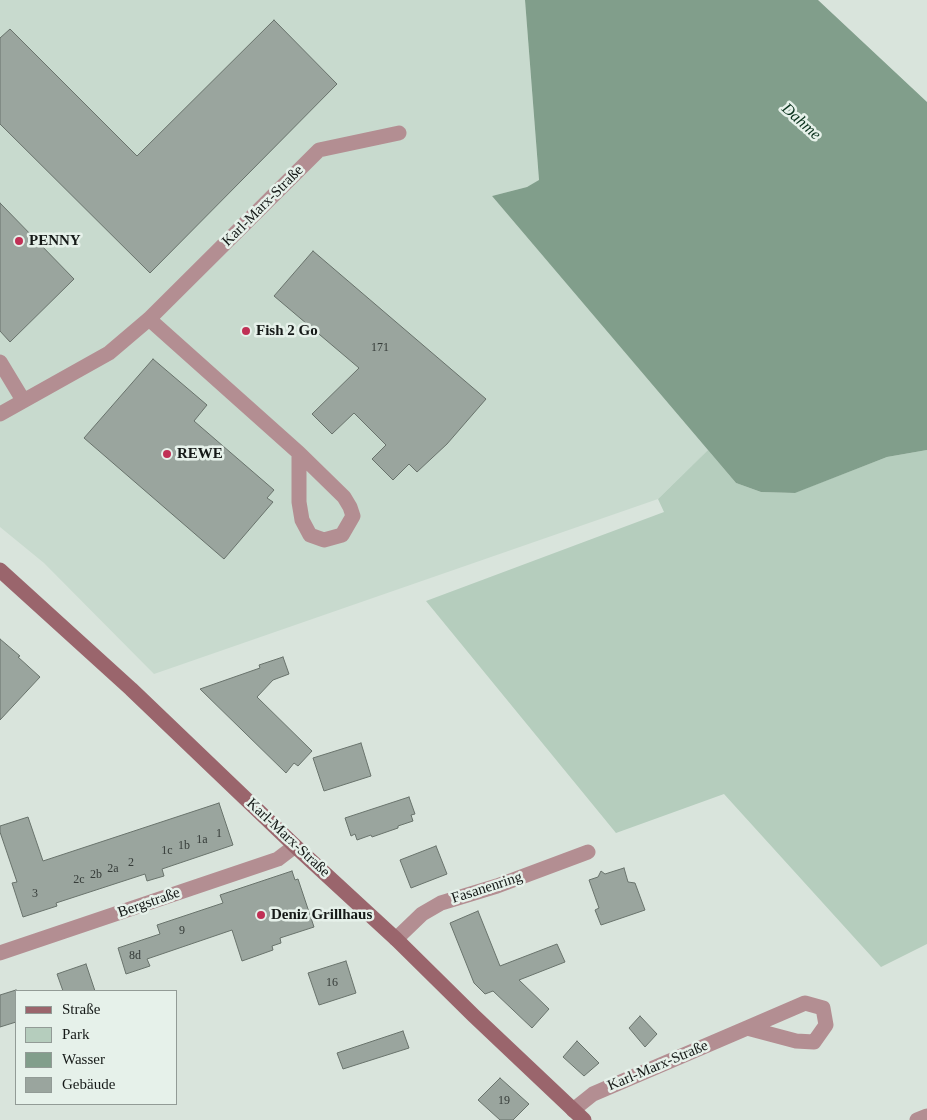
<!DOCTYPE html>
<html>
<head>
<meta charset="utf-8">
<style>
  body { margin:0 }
  #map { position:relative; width:927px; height:1120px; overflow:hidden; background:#d9e4dc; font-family:"Times New Roman",serif }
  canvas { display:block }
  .legend { position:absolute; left:15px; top:990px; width:162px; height:115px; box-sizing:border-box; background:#e6f1ea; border:1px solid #929b96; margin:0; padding:6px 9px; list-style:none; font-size:15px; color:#151917 }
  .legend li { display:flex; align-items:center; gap:10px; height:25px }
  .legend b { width:25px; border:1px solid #929b96 }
</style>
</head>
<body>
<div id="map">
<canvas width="927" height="1120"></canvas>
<ul class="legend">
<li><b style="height:6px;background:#9a656c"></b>Straße</li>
<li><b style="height:14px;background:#b5cdbd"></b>Park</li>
<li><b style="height:14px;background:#819e8b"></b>Wasser</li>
<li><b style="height:14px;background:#9aa59e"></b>Gebäude</li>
</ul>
</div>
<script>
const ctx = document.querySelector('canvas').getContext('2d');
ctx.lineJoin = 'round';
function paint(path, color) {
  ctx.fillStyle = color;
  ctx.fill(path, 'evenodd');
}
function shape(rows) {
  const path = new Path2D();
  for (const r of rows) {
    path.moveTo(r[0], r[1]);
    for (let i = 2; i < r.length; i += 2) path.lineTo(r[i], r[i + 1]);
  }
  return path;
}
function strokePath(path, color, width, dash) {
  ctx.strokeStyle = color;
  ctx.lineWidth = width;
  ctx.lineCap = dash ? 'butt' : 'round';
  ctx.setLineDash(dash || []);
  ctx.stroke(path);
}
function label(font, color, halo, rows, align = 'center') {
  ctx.font = font + ' "Times New Roman",serif';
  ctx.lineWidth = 5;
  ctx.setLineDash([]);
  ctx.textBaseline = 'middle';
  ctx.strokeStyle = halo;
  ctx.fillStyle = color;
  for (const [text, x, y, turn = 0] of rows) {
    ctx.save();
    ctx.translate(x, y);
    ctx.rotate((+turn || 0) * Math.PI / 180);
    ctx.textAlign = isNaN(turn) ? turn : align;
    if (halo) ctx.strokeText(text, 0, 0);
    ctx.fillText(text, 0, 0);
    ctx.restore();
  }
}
paint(shape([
  [0,0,525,0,539,181,527,187,492,196,708,450,658,499,154,674,44,563,0,527]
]), '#c8dace');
paint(shape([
  [708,450,736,483,761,492,794,493,887,457,927,450,927,944,881,967,724,794,616,833,426,601,664,512,658,499]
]), '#b5cdbd');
paint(shape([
  [525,0,818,0,927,102,927,450,887,457,795,493,761,492,736,483,492,196,527,187,539,180]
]), '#819e8b');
const building = shape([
  [274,20,337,84,150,273,0,124,0,38,10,29,137,156,274,20],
  [0,203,74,279,10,342,0,331,0,203],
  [313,251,486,399,447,444,417,472,409,464,393,480,372,459,386,445,354,413,332,434,312,414,359,368,274,296,313,251],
  [153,359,207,405,194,421,274,490,267,498,273,502,224,559,84,438,153,359],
  [0,639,20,656,18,657,40,677,0,720,0,639],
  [283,657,289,674,273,680,257,697,312,751,298,766,294,763,286,773,200,689,260,668,259,665,283,657],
  [361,743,371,776,324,791,313,758,361,743],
  [409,797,415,814,411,815,413,821,398,826,398,828,372,837,371,835,357,840,355,834,351,836,345,818,409,797],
  [219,803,233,845,162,869,164,876,147,881,145,874,56,903,57,906,23,917,12,883,17,882,0,832,0,826,28,817,43,861,219,803],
  [436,846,447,874,411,888,400,860,436,846],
  [624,868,628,882,635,883,645,910,601,925,595,910,599,908,589,880,598,877,601,871,605,874,624,868],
  [292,871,295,880,298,879,314,927,280,938,281,943,272,946,273,950,242,961,232,930,147,959,150,966,126,974,118,948,160,934,157,925,223,903,220,895,292,871],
  [478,911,500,966,557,944,565,962,519,980,549,1009,532,1028,493,991,485,994,474,983,450,923,478,911],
  [346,961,356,993,319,1005,308,973,346,961],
  [86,964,95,991,63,991,57,974,86,964],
  [16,990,16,1022,0,1027,0,995,16,990],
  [640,1016,657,1034,645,1047,629,1028,640,1016],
  [403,1031,409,1048,343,1069,337,1053,403,1031],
  [577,1041,599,1063,584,1076,563,1057,577,1041],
  [500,1078,529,1104,513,1120,500,1120,478,1100,500,1078]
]);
paint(building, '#9aa59e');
strokePath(building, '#69736c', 1);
strokePath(shape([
  [149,319,299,453,299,502,302,520,310,535,324,540,342,535,353,516,350,507,344,497,299,453],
  [0,362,23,400],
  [0,414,109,353,149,319,319,150,399,133],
  [396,939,422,914,441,903,497,886,588,852],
  [0,953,278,859,295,846],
  [573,1110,593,1094,747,1028,805,1003,823,1008,826,1025,814,1042,796,1041,747,1028],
  [917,1120,927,1116]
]), '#b38e92', 15);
strokePath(shape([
  [0,570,131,689,295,846,396,939,473,1015,584,1120]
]), '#9a656c', 15);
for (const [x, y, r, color] of [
  [19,241,5,"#c03055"],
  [246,331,5,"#c03055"],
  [167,454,5,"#c03055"],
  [261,915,5,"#c03055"]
]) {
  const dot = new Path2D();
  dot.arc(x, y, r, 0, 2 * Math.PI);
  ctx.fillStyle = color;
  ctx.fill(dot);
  strokePath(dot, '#e6f1ea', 2);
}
label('12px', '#363c39', null, [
  ["171",380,348],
  ["1",219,834],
  ["1a",202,840],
  ["1b",184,846],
  ["1c",167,851],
  ["2",131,863],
  ["2a",113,869],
  ["2b",96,875],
  ["2c",79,880],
  ["3",35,894],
  ["9",182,931],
  ["8d",135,956],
  ["16",332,983],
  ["19",504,1101]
]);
label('15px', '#151917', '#e6f1ea', [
  ["Karl-Marx-Straße",263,206,-45],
  ["Karl-Marx-Straße",288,838,43],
  ["Fasanenring",487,888,-18],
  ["Bergstraße",149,903,-19],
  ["Karl-Marx-Straße",658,1066,-23]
]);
label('bold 15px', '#151917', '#e6f1ea', [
  ["PENNY",29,241],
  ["Fish 2 Go",256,331],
  ["REWE",177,454],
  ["Deniz Grillhaus",271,915]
], 'left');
label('italic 16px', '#0a321d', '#e6f1ea', [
  ["Dahme",801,122,42]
]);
</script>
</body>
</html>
